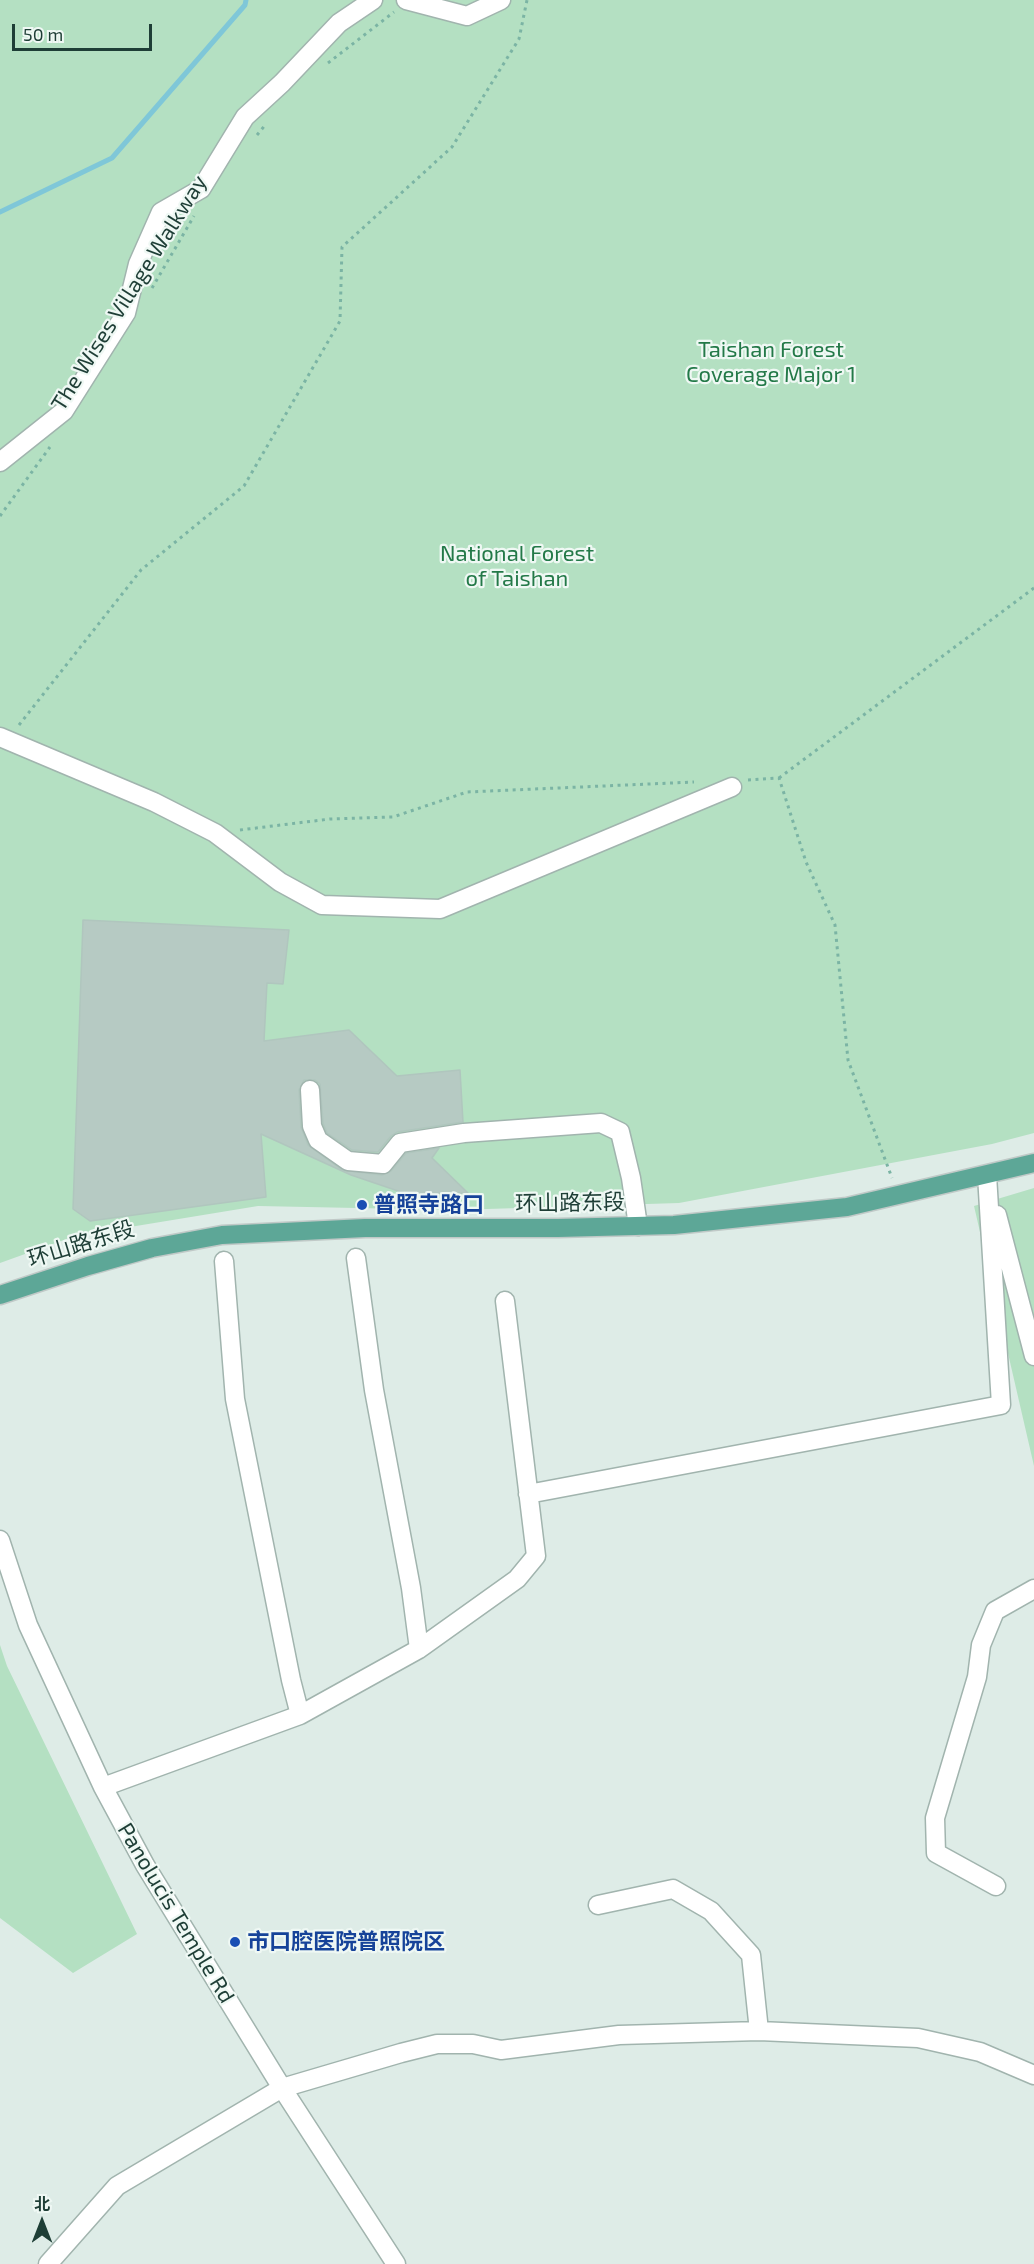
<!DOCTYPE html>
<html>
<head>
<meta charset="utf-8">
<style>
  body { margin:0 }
  #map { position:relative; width:1034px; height:2264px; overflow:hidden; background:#deece7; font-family:"Exo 2","Noto Sans SC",sans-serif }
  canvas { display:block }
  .north { position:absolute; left:12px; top:2192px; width:60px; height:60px; -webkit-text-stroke:4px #eff8f4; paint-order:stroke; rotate:0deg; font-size:16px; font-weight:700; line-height:24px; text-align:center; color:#1e3e36 }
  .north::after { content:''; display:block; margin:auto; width:21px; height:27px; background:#1e3e36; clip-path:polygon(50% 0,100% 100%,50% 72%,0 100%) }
  .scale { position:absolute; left:12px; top:24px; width:140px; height:27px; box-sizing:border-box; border:3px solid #1e3e36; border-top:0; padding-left:8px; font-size:18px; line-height:21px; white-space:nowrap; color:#1e3e36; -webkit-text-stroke:4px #eff8f4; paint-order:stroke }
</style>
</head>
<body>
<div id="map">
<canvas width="1034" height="2264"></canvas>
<div class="north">北</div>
<div class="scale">50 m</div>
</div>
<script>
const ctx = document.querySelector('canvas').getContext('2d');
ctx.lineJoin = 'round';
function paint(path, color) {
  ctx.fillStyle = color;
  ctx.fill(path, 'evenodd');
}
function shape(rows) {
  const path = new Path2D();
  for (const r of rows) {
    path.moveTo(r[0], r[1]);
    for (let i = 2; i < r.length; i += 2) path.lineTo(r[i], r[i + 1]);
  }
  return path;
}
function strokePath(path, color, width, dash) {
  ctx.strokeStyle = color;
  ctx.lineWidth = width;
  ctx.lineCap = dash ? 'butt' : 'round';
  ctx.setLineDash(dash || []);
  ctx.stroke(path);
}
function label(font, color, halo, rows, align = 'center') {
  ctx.font = font + ' "Exo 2","Noto Sans SC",sans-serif';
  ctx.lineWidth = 4.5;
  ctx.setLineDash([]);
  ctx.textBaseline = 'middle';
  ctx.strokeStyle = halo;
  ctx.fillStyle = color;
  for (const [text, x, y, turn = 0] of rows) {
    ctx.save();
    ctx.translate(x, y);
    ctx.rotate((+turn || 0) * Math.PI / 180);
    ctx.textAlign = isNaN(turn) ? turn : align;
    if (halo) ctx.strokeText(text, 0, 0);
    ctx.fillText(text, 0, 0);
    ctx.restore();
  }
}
paint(shape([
  [0,0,1034,0,1034,1133,992,1144,679,1203,455,1210,258,1206,75,1236,0,1263],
  [1034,1188,1034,1466,974,1206],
  [0,1645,7,1666,137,1934,73,1973,0,1918]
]), '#b4e0c2');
strokePath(shape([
  [0,212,112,158,245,5,246,0]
]), '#7fc7d8', 5);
const building = shape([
  [83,920,289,930,283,984,267,983,264,1041,349,1030,397,1076,460,1070,463,1122,397,1132,391,1136,378,1152,352,1150,327,1133,323,1123,320,1084,315,1080,304,1080,299,1090,301,1127,308,1145,342,1170,382,1175,391,1171,406,1153,439,1148,432,1158,468,1193,407,1194,351,1175,261,1134,266,1197,90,1221,73,1209,83,920]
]);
paint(building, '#b6cac3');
strokePath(building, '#b0c6be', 1.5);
const minor = shape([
  [406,0,467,16,501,0],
  [0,462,64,411,126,313,138,264,161,212,201,189,245,117,282,83,339,23,373,0],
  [0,737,154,802,215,833,280,882,322,905,440,909,732,787],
  [310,1090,312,1126,318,1140,348,1161,383,1164,400,1143,464,1133,601,1123,620,1132,631,1178,638,1226],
  [997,1215,1034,1356],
  [356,1258,374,1390,411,1588,419,1649],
  [224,1261,235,1399,291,1680,300,1715],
  [528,1494,1001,1405,987,1175],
  [0,1540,28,1625,103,1787,145,1865,282,2088,396,2264],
  [103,1787,300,1715,419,1649,517,1579,536,1556,505,1301],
  [996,1886,936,1853,935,1818,977,1677,981,1645,995,1611,1034,1589],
  [598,1905,673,1889,711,1911,751,1955,759,2031],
  [48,2264,117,2186,282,2088,401,2053,437,2044,473,2044,501,2050,619,2035,759,2031,918,2038,980,2052,1034,2075]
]);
const major = shape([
  [0,1295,88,1266,152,1248,222,1235,365,1228,558,1228,674,1225,847,1207,1034,1163]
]);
strokePath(minor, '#a1b4ae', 21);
strokePath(major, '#c0c9c7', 21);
strokePath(shape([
  [328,63,394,12],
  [257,135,266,124],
  [152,288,194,216],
  [0,516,50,447],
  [19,725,141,570,244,486,340,321,342,247,452,147,519,39,527,0],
  [779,778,1034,588],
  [748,780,779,778,806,862,835,925,848,1060,892,1178],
  [240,830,330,819,393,817,467,792,694,782]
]), '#7bb4a4', 3, [3, 4.5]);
strokePath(minor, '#fff', 18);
strokePath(major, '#5da797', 18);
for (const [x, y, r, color] of [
  [362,1205,6,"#1a4fb4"],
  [235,1942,6,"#1a4fb4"]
]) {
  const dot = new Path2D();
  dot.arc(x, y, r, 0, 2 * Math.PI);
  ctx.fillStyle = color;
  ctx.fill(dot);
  strokePath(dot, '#eff8f4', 2);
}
label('22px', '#1e3e36', '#eff8f4', [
  ["The Wises Village Walkway",129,293,-58],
  ["环山路东段",570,1203,-1],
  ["环山路东段",81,1244,-17],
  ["Panolucis Temple Rd",176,1913,59]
]);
label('22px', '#237948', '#eff8f4', [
  ["Taishan Forest",771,350],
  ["Coverage Major 1",771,375],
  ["National Forest",517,554],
  ["of Taishan",517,579]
]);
label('bold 22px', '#164399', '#eff8f4', [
  ["普照寺路口",374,1205],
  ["市口腔医院普照院区",247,1942]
], 'left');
</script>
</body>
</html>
